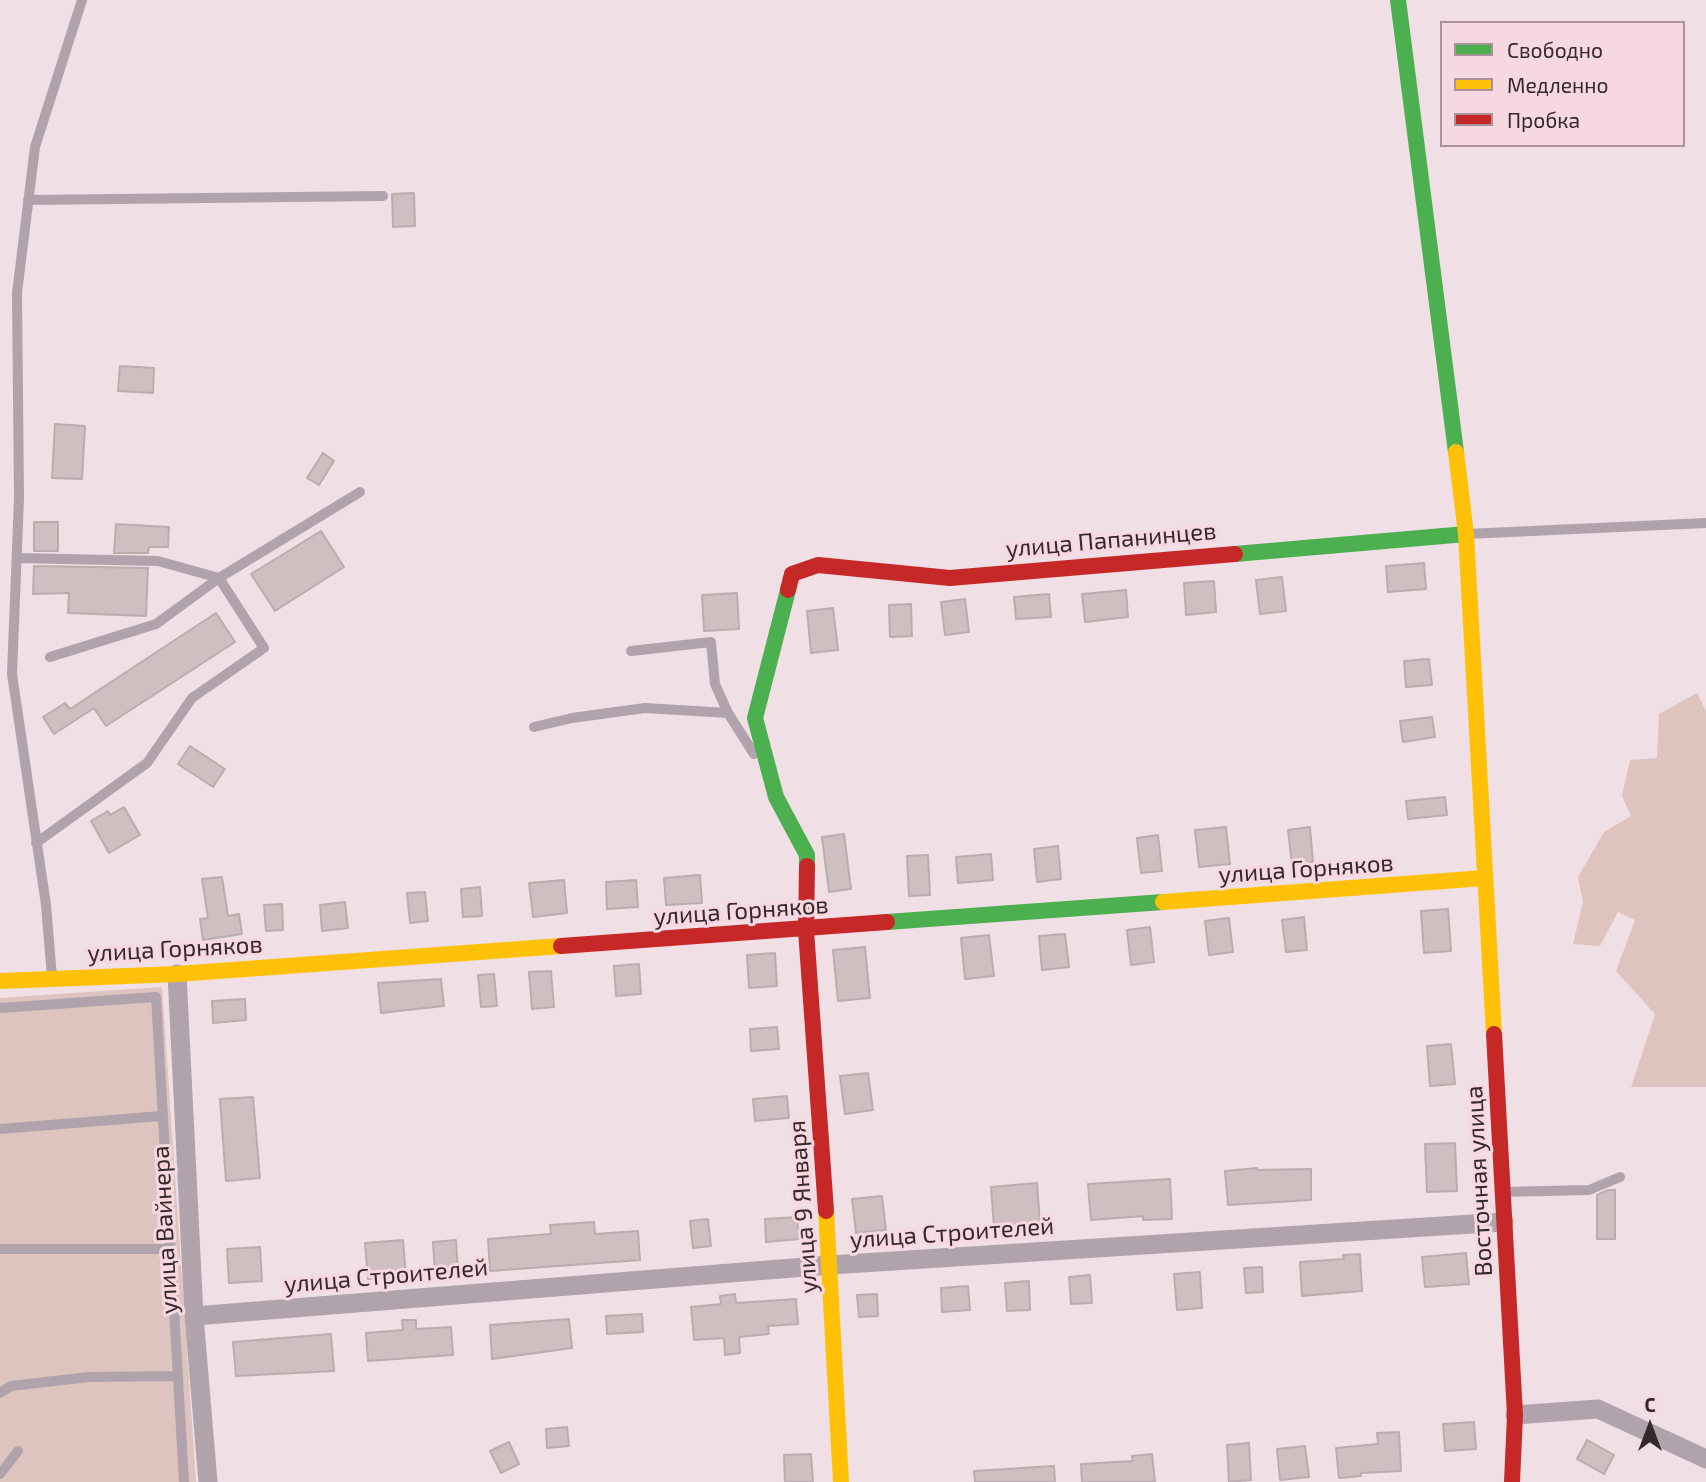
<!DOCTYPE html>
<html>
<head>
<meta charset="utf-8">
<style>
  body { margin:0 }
  #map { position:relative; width:1706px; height:1482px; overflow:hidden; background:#f0dfe4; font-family:"Exo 2",sans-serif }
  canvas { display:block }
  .legend { position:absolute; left:1440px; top:21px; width:245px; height:126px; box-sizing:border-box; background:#f7d8e0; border:2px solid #a99298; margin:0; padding:9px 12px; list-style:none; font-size:21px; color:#34292c }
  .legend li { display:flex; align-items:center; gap:14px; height:35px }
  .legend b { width:35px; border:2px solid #a99298 }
  .north { position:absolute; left:1615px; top:1391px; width:70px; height:70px; -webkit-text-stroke:5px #f7d8e0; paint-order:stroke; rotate:0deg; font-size:19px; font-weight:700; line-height:28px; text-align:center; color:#34292c }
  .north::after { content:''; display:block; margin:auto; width:24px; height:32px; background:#34292c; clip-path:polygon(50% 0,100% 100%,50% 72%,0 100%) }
</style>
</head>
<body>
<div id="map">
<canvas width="1706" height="1482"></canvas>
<ul class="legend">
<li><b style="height:9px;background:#4caf50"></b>Свободно</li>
<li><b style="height:9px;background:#ffc107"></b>Медленно</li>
<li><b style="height:9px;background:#c62828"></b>Пробка</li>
</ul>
<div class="north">С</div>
</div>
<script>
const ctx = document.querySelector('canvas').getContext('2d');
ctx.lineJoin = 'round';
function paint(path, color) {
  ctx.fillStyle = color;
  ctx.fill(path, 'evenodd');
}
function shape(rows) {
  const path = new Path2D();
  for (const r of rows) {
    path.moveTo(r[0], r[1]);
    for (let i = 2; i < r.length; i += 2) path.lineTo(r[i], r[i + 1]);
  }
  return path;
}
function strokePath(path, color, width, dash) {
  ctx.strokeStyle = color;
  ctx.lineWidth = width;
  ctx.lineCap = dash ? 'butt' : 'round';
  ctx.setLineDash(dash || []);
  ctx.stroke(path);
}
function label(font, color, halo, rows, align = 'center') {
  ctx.font = font + ' "Exo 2",sans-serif';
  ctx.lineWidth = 6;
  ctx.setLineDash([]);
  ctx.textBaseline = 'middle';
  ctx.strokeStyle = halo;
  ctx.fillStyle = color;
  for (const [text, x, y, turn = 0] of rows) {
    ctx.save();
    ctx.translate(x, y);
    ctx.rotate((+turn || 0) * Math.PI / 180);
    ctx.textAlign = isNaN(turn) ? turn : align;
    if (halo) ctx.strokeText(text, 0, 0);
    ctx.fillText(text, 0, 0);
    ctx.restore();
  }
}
paint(shape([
  [1697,693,1706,711,1706,1087,1631,1087,1655,1014,1616,971,1635,920,1618,912,1600,946,1573,944,1583,902,1578,877,1604,832,1631,816,1622,796,1630,760,1657,758,1659,714],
  [162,987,196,1482,0,1482,0,998]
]), '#dec4bf');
const building = shape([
  [414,193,415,226,393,227,392,194,414,193],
  [120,366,154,368,153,393,118,391,120,366],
  [55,424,85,426,82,479,52,478,55,424],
  [323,453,334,461,319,485,307,478,323,453],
  [34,522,58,522,58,551,34,551,34,522],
  [116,524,169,527,168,547,149,547,148,553,114,553,116,524],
  [321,531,344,567,275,611,251,574,321,531],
  [1424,563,1426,589,1388,592,1386,566,1424,563],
  [34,566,148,568,146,616,68,613,69,593,33,594,34,566],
  [1282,577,1286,611,1260,614,1256,580,1282,577],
  [1214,581,1216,612,1186,615,1184,583,1214,581],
  [1126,590,1128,617,1085,622,1082,594,1126,590],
  [737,593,739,629,704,631,702,595,737,593],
  [1049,594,1051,617,1016,619,1014,597,1049,594],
  [965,599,969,632,945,635,941,602,965,599],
  [911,604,912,636,890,637,889,605,911,604],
  [833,608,838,650,811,653,807,611,833,608],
  [216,613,235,642,106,726,94,708,54,734,43,717,65,703,70,709,216,613],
  [1429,659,1432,685,1406,687,1404,661,1429,659],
  [1432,717,1435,737,1403,742,1400,721,1432,717],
  [190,746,225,769,213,787,178,764,190,746],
  [1445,797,1447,815,1408,819,1406,801,1445,797],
  [124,807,140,835,109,853,91,821,108,811,110,815,124,807],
  [1226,827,1230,864,1199,867,1195,830,1226,827],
  [1310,827,1313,862,1292,864,1288,830,1310,827],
  [844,834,851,889,829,892,822,837,844,834],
  [1158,835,1162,871,1141,873,1137,838,1158,835],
  [1058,846,1061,879,1037,882,1034,849,1058,846],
  [991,854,993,880,958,883,956,857,991,854],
  [928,855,930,895,909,896,907,856,928,855],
  [700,875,702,903,666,905,664,878,700,875],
  [222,877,228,916,239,914,242,934,203,940,200,919,208,918,202,879,222,877],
  [564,880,567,913,533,917,529,883,564,880],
  [636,880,638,907,607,909,606,882,636,880],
  [480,887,482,916,463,917,461,889,480,887],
  [425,892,428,921,410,923,407,893,425,892],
  [345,902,348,928,322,931,320,905,345,902],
  [282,904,283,930,266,931,264,905,282,904],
  [1448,909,1451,951,1424,953,1421,911,1448,909],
  [1304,917,1307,950,1286,952,1282,920,1304,917],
  [1229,918,1233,952,1209,955,1205,921,1229,918],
  [1150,927,1154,962,1131,965,1127,930,1150,927],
  [1065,934,1069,967,1042,970,1039,936,1065,934],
  [989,935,994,976,965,979,961,938,989,935],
  [865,947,870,998,838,1001,833,950,865,947],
  [775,953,777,986,749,988,747,955,775,953],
  [639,964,641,994,616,996,614,966,639,964],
  [551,971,554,1007,532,1009,529,972,551,971],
  [494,974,497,1006,481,1007,478,975,494,974],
  [441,979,444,1006,381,1013,378,983,441,979],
  [245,999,246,1020,213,1023,212,1001,245,999],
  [777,1027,779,1049,751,1051,750,1029,777,1027],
  [1451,1044,1455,1084,1430,1086,1427,1046,1451,1044],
  [868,1073,873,1110,845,1114,840,1076,868,1073],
  [787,1096,789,1118,755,1121,753,1099,787,1096],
  [253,1097,260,1178,226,1181,220,1099,253,1097],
  [1455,1143,1457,1191,1427,1192,1425,1144,1455,1143],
  [1257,1168,1257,1170,1311,1169,1311,1200,1228,1205,1225,1171,1257,1168],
  [1170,1179,1172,1219,1143,1220,1143,1216,1091,1220,1088,1184,1170,1179],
  [1037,1183,1040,1225,994,1228,991,1187,1037,1183],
  [1608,1190,1615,1190,1615,1239,1597,1239,1597,1195,1608,1190],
  [882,1196,886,1230,856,1233,852,1199,882,1196],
  [797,1217,799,1239,766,1242,765,1219,797,1217],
  [708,1219,711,1246,693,1248,690,1221,708,1219],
  [594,1222,595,1234,638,1231,640,1260,490,1271,488,1239,551,1234,550,1225,594,1222],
  [403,1240,406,1276,368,1279,365,1243,403,1240],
  [456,1240,458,1272,435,1274,433,1242,456,1240],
  [260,1247,262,1281,229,1283,227,1249,260,1247],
  [1466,1253,1469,1284,1425,1287,1422,1257,1466,1253],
  [1360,1254,1362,1291,1302,1296,1300,1262,1344,1259,1343,1255,1360,1254],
  [1262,1267,1263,1292,1246,1293,1244,1268,1262,1267],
  [1200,1272,1202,1308,1177,1310,1174,1274,1200,1272],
  [1090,1275,1092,1303,1071,1304,1069,1277,1090,1275],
  [1029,1281,1030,1310,1007,1311,1005,1283,1029,1281],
  [968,1286,970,1310,942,1312,941,1288,968,1286],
  [735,1294,736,1303,796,1299,798,1324,768,1326,769,1334,739,1337,740,1353,725,1355,724,1338,694,1340,691,1307,721,1304,720,1296,735,1294],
  [877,1294,878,1316,859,1317,857,1295,877,1294],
  [642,1314,643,1332,607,1334,606,1316,642,1314],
  [569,1319,572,1348,492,1359,490,1325,569,1319],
  [402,1320,416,1320,416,1329,451,1327,453,1355,368,1361,366,1333,403,1330,402,1320],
  [331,1334,334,1371,236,1376,233,1342,331,1334],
  [1474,1422,1476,1449,1445,1451,1443,1424,1474,1422],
  [567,1427,569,1446,547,1448,546,1429,567,1427],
  [1399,1432,1401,1471,1361,1473,1361,1476,1339,1478,1336,1448,1378,1444,1377,1433,1399,1432],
  [1587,1440,1614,1455,1604,1474,1577,1459,1587,1440],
  [509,1442,519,1464,501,1473,490,1451,509,1442],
  [1249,1443,1251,1480,1229,1482,1227,1445,1249,1443],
  [1305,1446,1309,1477,1280,1480,1277,1449,1305,1446],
  [811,1454,813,1482,785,1482,784,1455,811,1454],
  [1152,1454,1155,1482,1082,1482,1081,1464,1133,1461,1132,1456,1152,1454],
  [1054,1466,1055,1482,975,1482,974,1471,1054,1466]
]);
paint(building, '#d0bec0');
strokePath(building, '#baadaf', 2);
strokePath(shape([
  [28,200,383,196],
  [1466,534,1706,523],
  [17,558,158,561,219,578,360,492],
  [631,651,711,642,715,684,728,713],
  [534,727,572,718,645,708,728,713,754,754],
  [36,843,147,763,192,698,264,648,219,578,156,624,50,657],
  [52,977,46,905,12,674,19,498,17,293,35,147,82,0],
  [0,1008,156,997,184,1482],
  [0,1129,161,1116],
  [1503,1192,1589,1190,1620,1177],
  [0,1249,171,1249],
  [0,1393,11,1386,89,1377,177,1376],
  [0,1474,18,1451]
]), '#b1a3ab', 10);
strokePath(shape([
  [177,974,194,1316,208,1482],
  [194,1316,830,1265,1504,1222],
  [1515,1415,1598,1409,1706,1459]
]), '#b1a3ab', 19);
strokePath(shape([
  [1398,0,1456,452],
  [1235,554,1466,534],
  [788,590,755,718,776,797,807,855,807,866],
  [887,922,1163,902]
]), '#4caf50', 16);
strokePath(shape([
  [1456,452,1466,534,1494,1034],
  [1163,902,1484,878],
  [0,981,177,974,561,946],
  [826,1211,841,1482]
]), '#ffc107', 16);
strokePath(shape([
  [788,590,792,574,818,565,950,578,1235,554],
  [807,866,806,930,826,1211],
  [561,946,887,922],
  [1494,1034,1515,1415,1512,1482]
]), '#c62828', 16);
label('24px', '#34292c', '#f7d8e0', [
  ["улица Папанинцев",1111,540,-5],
  ["улица Горняков",1306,869,-4],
  ["улица Горняков",741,911,-4],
  ["улица Горняков",175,949,-3],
  ["Восточная улица",1479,1181,-93],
  ["улица 9 Января",803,1207,-94],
  ["улица Вайнера",165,1230,-93],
  ["улица Строителей",952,1233,-4],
  ["улица Строителей",386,1276,-5]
]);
</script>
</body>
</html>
